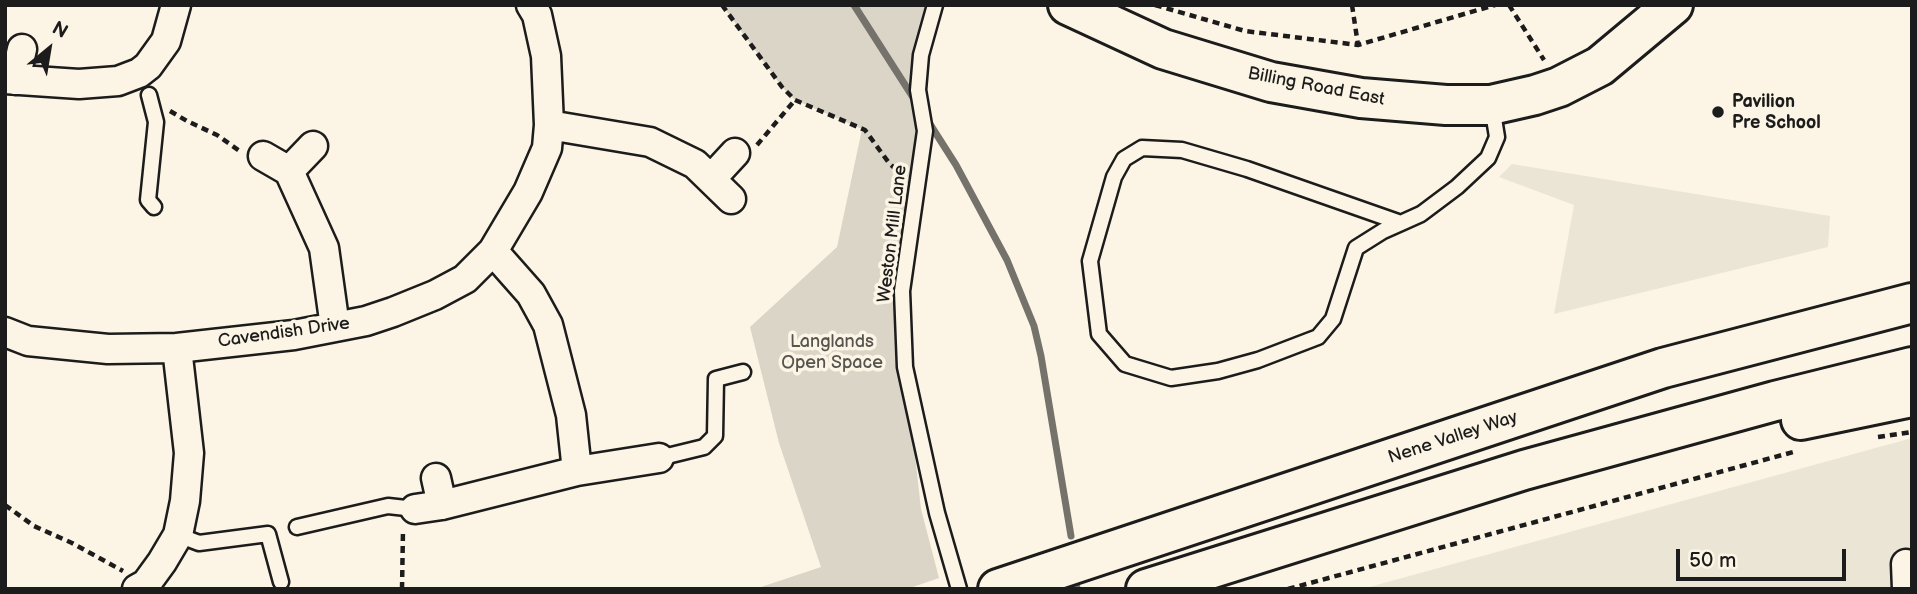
<!DOCTYPE html>
<html>
<head>
<meta charset="utf-8">
<style>
  body { margin:0 }
  #map { position:relative; width:1917px; height:594px; overflow:hidden; background:#fcf5e5; font-family:"Balsamiq Sans",sans-serif }
  canvas { display:block }
  .frame { position:absolute; inset:0; border:7px solid #1c1c1c; pointer-events:none }
  .north { position:absolute; left:14px; top:14px; width:70px; height:70px; -webkit-text-stroke:5px #fcf5e5; paint-order:stroke; rotate:30deg; font-size:19px; font-weight:700; line-height:28px; text-align:center; color:#1c1c1c }
  .north::after { content:''; display:block; margin:auto; width:24px; height:32px; background:#1c1c1c; clip-path:polygon(50% 0,100% 100%,50% 72%,0 100%) }
  .scale { position:absolute; left:1676px; top:549px; width:170px; height:32px; box-sizing:border-box; border:4px solid #1c1c1c; border-top:0; padding-left:9px; font-size:21px; line-height:24px; white-space:nowrap; color:#1c1c1c; -webkit-text-stroke:5px #fcf5e5; paint-order:stroke }
</style>
</head>
<body>
<div id="map">
<canvas width="1917" height="594"></canvas>
<div class="frame"></div>
<div class="north">N</div>
<div class="scale">50 m</div>
</div>
<script>
const ctx = document.querySelector('canvas').getContext('2d');
ctx.lineJoin = 'round';
function paint(path, color) {
  ctx.fillStyle = color;
  ctx.fill(path, 'evenodd');
}
function shape(rows) {
  const path = new Path2D();
  for (const r of rows) {
    path.moveTo(r[0], r[1]);
    for (let i = 2; i < r.length; i += 2) path.lineTo(r[i], r[i + 1]);
  }
  return path;
}
function strokePath(path, color, width, dash) {
  ctx.strokeStyle = color;
  ctx.lineWidth = width;
  ctx.lineCap = dash ? 'butt' : 'round';
  ctx.setLineDash(dash || []);
  ctx.stroke(path);
}
function label(font, color, halo, rows, align = 'center') {
  ctx.font = font + ' "Balsamiq Sans",sans-serif';
  ctx.lineWidth = 7;
  ctx.setLineDash([]);
  ctx.textBaseline = 'middle';
  ctx.strokeStyle = halo;
  ctx.fillStyle = color;
  for (const [text, x, y, turn = 0] of rows) {
    ctx.save();
    ctx.translate(x, y);
    ctx.rotate((+turn || 0) * Math.PI / 180);
    ctx.textAlign = isNaN(turn) ? turn : align;
    if (halo) ctx.strokeText(text, 0, 0);
    ctx.fillText(text, 0, 0);
    ctx.restore();
  }
}
paint(shape([
  [1512,164,1830,216,1828,247,1554,314,1574,205,1499,177],
  [1912,438,1912,589,1362,589]
]), '#ebe5d6');
paint(shape([
  [722,5,935,5,921,55,925,131,902,291,905,367,921,509,939,578,907,589,755,589,821,567,779,443,750,327,837,247,862,129,795,100,782,87]
]), '#dbd5c8');
strokePath(shape([
  [854,5,916,102],
  [928,121,956,165,1007,260,1034,326,1041,356,1071,536],
  [1076,580,1077,589]
]), '#75726c', 7);
const lane = shape([
  [935,5,921,55,918,90,925,131,902,291,905,367,937,513,959,589],
  [149,95,156,122,148,200,154,207],
  [1401,223,1247,169,1182,150,1142,148,1124,159,1114,177,1090,261,1099,334,1125,364,1171,378,1218,371,1258,360,1318,337,1333,319,1356,248,1383,231,1401,223,1421,214,1457,187,1488,158,1497,137,1492,106],
  [659,458,704,447,715,436,716,379,743,372],
  [297,527,388,506,415,509],
  [178,535,199,543,268,534,281,582]
]);
const street = shape([
  [5,79,79,84,118,81,139,73,148,66,166,41,176,5],
  [15,80,22,49],
  [549,125,650,142,695,164,731,199],
  [263,156,289,171,324,248,335,327],
  [289,171,313,146],
  [711,179,735,153],
  [493,251,531,294,548,325,571,415,577,471,659,458],
  [5,332,28,341,108,349,177,348,294,335,366,321,393,312,435,295,465,279,493,251,528,192,547,148,549,125,546,56,537,15,531,5],
  [436,478,442,505],
  [415,509,442,505,577,471],
  [1906,564,1907,589],
  [137,589,146,584,162,562,178,535,185,501,189,453,177,348]
]);
const secondary = shape([
  [1068,5,1163,49,1271,82,1361,98,1446,105,1491,105,1535,95,1559,87,1600,66,1673,5]
]);
const highway = shape([
  [1801,420,1912,397],
  [998,589,1663,368,1912,303],
  [1146,589,1524,470,1775,401,1912,367]
]);
strokePath(lane, '#1c1c1c', 19);
strokePath(street, '#1c1c1c', 33);
strokePath(secondary, '#1c1c1c', 44);
strokePath(highway, '#1c1c1c', 44);
strokePath(shape([
  [722,5,782,87,795,100,865,130,889,163,901,174],
  [1155,5,1245,31,1358,45,1495,5],
  [1352,5,1358,45],
  [1509,5,1544,60],
  [170,111,187,121,217,135,241,152],
  [757,145,795,100],
  [1878,437,1912,432],
  [5,505,34,526,72,543,123,571],
  [402,589,403,530],
  [1288,589,1797,451]
]), '#1c1c1c', 4.5, [7, 5]);
strokePath(lane, '#fcf5e5', 14);
strokePath(street, '#fcf5e5', 28);
strokePath(secondary, '#fcf5e5', 38);
strokePath(highway, '#fcf5e5', 38);
for (const [x, y, r, color] of [
  [1718,112,7,"#1c1c1c"]
]) {
  const dot = new Path2D();
  dot.arc(x, y, r, 0, 2 * Math.PI);
  ctx.fillStyle = color;
  ctx.fill(dot);
  strokePath(dot, '#fcf5e5', 2.5);
}
label('18px', '#1c1c1c', '#fcf5e5', [
  ["Billing Road East",1316,87,11],
  ["Weston Mill Lane",893,234,-83],
  ["Cavendish Drive",284,333,-8],
  ["Nene Valley Way",1453,438,-18]
]);
label('bold 18px', '#1c1c1c', '#fcf5e5', [
  ["Pavilion",1732,102],
  ["Pre School",1732,123]
], 'left');
label('18px', '#555450', '#fcf5e5', [
  ["Langlands",832,342],
  ["Open Space",832,363]
]);
</script>
</body>
</html>
